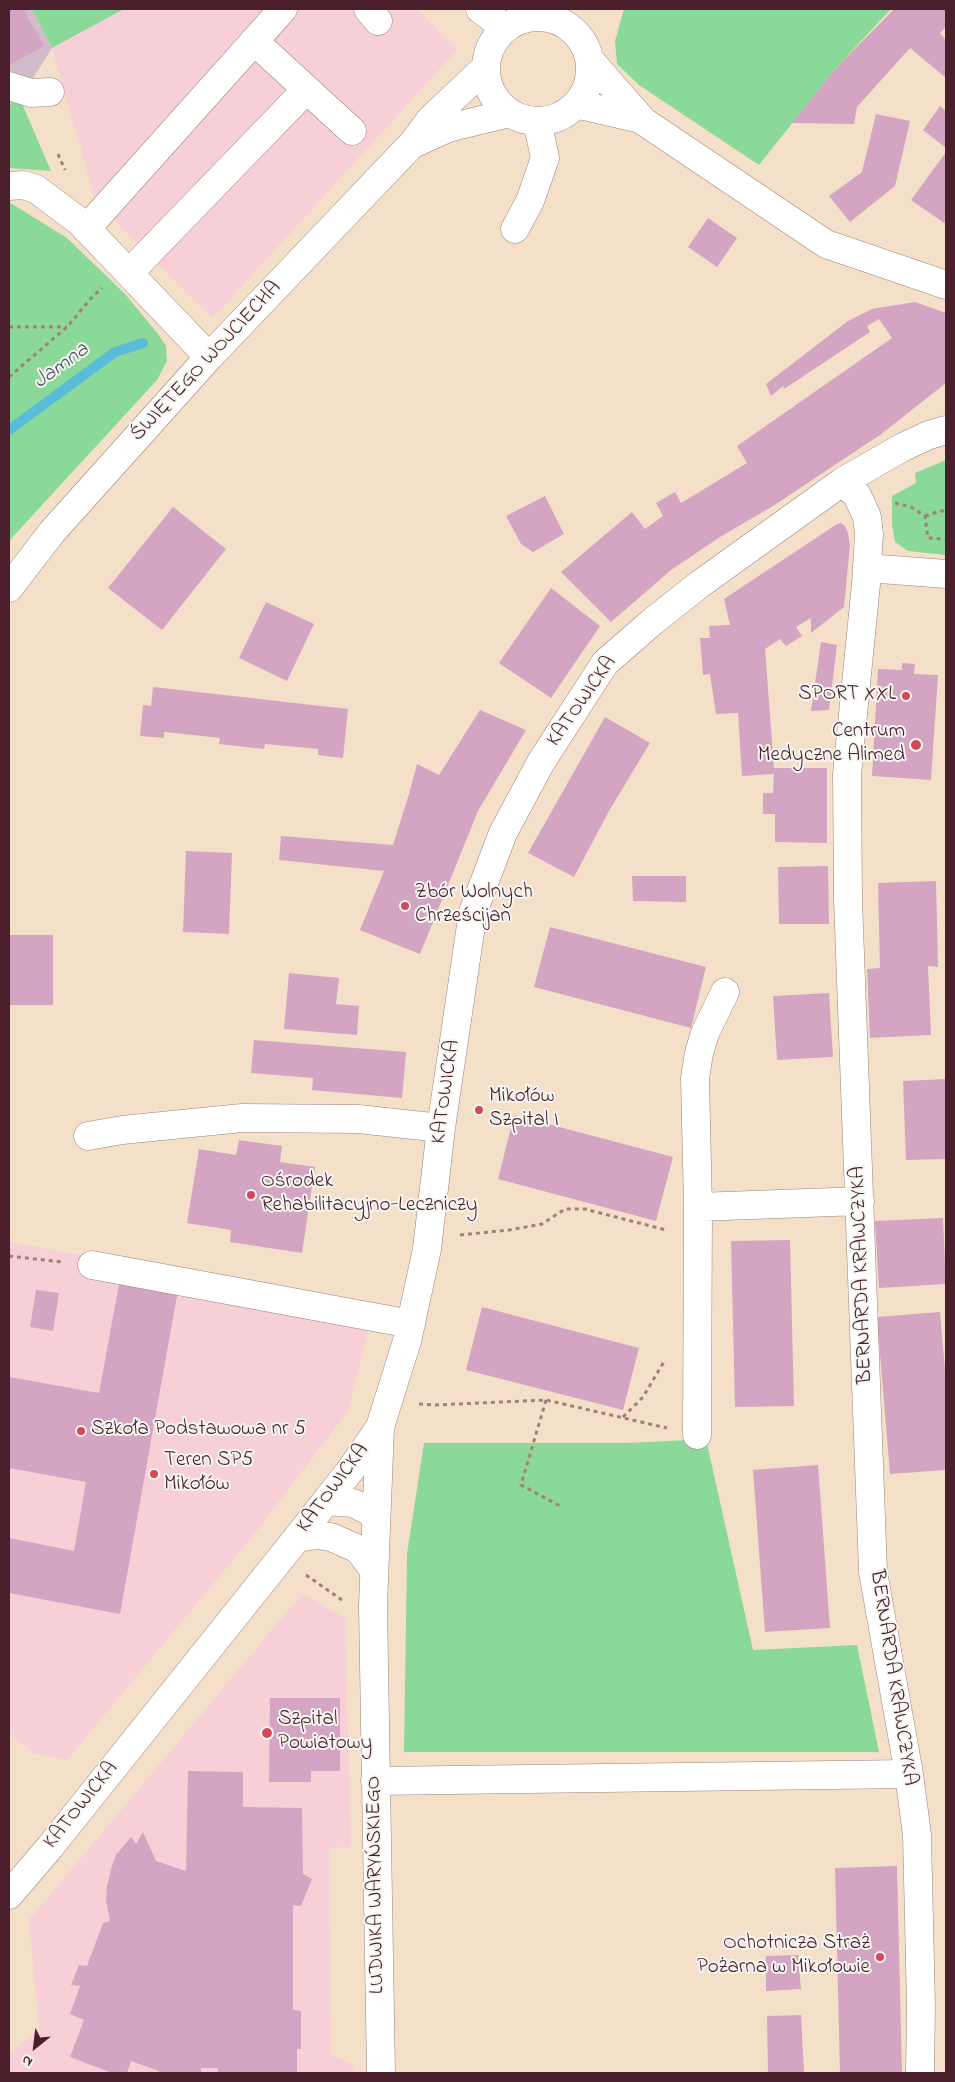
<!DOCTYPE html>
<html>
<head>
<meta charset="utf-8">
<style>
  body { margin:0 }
  #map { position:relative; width:955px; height:2082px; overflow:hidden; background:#f4e0c9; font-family:"Indie Flower",sans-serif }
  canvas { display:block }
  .frame { position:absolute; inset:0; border:10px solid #4a1f2b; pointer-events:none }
  .north { position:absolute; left:10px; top:2022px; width:50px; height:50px; -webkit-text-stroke:4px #f6f6f2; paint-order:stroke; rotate:209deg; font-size:14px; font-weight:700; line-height:20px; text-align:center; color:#4a1f2b }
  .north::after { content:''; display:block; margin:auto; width:18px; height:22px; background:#4a1f2b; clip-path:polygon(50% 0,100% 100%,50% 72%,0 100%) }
</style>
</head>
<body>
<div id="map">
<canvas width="955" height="2082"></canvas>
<div class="frame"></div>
<div class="north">N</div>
</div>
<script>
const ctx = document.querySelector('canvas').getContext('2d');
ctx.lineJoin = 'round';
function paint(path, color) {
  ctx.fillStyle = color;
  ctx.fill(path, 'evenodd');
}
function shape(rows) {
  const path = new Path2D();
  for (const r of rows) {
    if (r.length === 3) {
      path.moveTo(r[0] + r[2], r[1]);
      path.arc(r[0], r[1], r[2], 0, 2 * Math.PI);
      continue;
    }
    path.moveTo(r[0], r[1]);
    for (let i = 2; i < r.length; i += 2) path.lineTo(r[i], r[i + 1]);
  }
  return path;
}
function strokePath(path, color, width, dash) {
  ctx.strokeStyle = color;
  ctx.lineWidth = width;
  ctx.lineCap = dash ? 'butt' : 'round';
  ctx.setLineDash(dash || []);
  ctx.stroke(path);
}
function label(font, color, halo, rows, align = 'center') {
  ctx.font = font + ' "Indie Flower",sans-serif';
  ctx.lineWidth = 4;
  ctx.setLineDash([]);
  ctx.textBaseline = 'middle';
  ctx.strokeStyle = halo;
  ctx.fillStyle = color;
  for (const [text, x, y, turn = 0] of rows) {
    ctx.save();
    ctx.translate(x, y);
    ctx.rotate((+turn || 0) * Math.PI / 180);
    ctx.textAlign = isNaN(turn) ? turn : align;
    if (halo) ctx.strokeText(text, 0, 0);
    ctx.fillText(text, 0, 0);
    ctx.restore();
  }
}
paint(shape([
  [124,9,417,9,457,50,213,318,96,202,52,48],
  [9,1242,373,1310,348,1411,252,1537,67,1760,33,1753,9,1733],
  [302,1594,345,1618,351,1847,329,1848,331,2055,353,2064,353,2073,9,2073,9,2054,39,2029,29,1920]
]), '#f6cfd7');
paint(shape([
  [9,9,32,9,52,48,20,99,9,104]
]), '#d1bdc9');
paint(shape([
  [32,9,124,9,52,48],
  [624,9,891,9,836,68,759,165,639,85,617,64,615,41],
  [20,99,51,171,9,168,9,104],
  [9,202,67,238,125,294,158,334,166,346,167,361,157,380,9,541],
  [946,460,946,555,908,551,895,542,892,525,892,496,916,483,915,473],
  [706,1439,753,1650,857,1645,879,1752,404,1752,407,1554,424,1443,629,1443]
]), '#8ad998');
strokePath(shape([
  [9,430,115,352,143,343]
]), '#59bcd8', 10);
paint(shape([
  [9,9,23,9,44,46,9,65],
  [894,9,946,9,946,27,940,33,946,40,946,78,910,48,857,107,854,124,792,123,836,68],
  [940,106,946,111,946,148,923,130],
  [876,114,910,121,895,186,850,222,829,196,862,172],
  [946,152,946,220,944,223,911,200],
  [708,218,737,238,717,267,688,247],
  [915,302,946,313,946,383,880,435,773,506,720,537,671,570,611,622,561,572,632,512,645,529,663,516,656,503,675,492,681,503,747,463,737,446,892,338,879,319,867,326,870,332,784,389,783,386,771,396,766,384,848,321,872,309],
  [545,496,564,534,533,552,521,544,506,516],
  [173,507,226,549,162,630,108,588],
  [841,523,845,526,848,533,850,545,844,607,811,633,811,618,796,627,802,636,786,646,780,639,765,649,774,768,827,768,827,843,775,842,775,814,763,814,763,793,773,793,774,774,742,776,738,713,716,714,710,674,703,675,700,638,710,638,709,626,730,625,724,599,837,524],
  [551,588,600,626,551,698,499,663],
  [266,602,314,624,287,681,239,658],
  [821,642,837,645,829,710,811,711],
  [902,663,915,664,914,674,938,675,931,780,872,776,878,669,902,670],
  [153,687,348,709,343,758,318,755,318,749,265,744,264,749,219,744,220,738,193,735,164,732,164,738,140,736,143,705,151,706],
  [480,710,526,730,478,811,420,954,360,930,384,871,279,860,281,836,393,845,409,794,417,764,439,775],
  [605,717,650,743,609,811,574,877,528,853],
  [186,851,232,853,229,934,183,932],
  [828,866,829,924,779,924,778,867],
  [632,876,686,876,686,902,633,901],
  [936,881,938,967,928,966,931,1035,870,1038,867,969,880,968,878,883],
  [550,927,706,967,691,1028,534,987],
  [9,935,53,935,53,1005,9,1005],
  [289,973,339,978,336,1004,359,1006,357,1035,284,1029],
  [829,993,833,1057,777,1060,773,996],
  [254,1040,406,1052,402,1098,312,1090,313,1078,251,1073],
  [946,1079,946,1159,906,1160,903,1081],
  [514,1115,673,1157,656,1221,498,1179],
  [239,1140,282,1146,280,1162,315,1167,302,1253,230,1242,231,1230,187,1223,199,1149,236,1155],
  [943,1218,946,1284,879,1288,875,1221],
  [790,1240,794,1406,735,1407,731,1241],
  [120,1279,178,1290,120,1614,9,1593,9,1538,74,1551,86,1482,9,1468,9,1377,99,1393],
  [36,1290,59,1293,53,1331,30,1327],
  [482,1307,639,1348,623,1410,466,1370],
  [940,1312,946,1382,946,1470,890,1474,877,1317],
  [818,1465,830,1628,765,1632,753,1470],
  [270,1698,340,1698,340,1771,311,1771,311,1782,269,1782],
  [188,1771,243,1772,243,1807,302,1808,303,1874,312,1879,301,1906,293,1905,293,2010,301,2011,301,2049,297,2049,297,2073,217,2073,218,2068,201,2068,201,2073,159,2073,159,2071,131,2061,127,2073,112,2073,70,2057,84,2020,70,2014,80,1986,71,1985,79,1965,87,1966,103,1923,110,1921,106,1900,107,1886,112,1866,116,1855,131,1837,136,1844,143,1832,156,1861,186,1871],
  [897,1866,902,2073,840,2073,835,1868],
  [798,1955,801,1989,766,1991,766,1956],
  [801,2015,804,2073,768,2073,767,2016]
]), '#d3a5c2');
const minor = shape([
  [368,9,378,21],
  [480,9,505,28],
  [538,69,52],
  [254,41,352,131],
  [589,59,643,121,826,244,946,285],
  [9,86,31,93,50,92],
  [576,104,641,119],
  [415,143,448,128,510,113],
  [9,186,23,185,36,189,80,222,209,357],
  [86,229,283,9],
  [515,229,530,201,545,158,537,121],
  [129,273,306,90],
  [842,482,857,495,867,517,869,534,866,584,847,774,848,900,873,1572,909,1774,917,1835,921,2007,920,2073],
  [867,568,946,574],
  [9,588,52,532,209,357,413,143,430,120,486,67],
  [88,1136,122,1130,242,1118,358,1119,441,1128],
  [698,1207,695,1078,699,1053,705,1033,725,992],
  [92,1265,411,1324],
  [380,1427,373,1606,381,2073],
  [697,1435,698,1207,860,1201],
  [326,1501,353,1503,369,1511,376,1518],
  [297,1538,317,1535,331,1537,358,1549,374,1570],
  [375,1781,909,1774],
  [9,1895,50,1847,297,1538,352,1468,380,1427,407,1341,427,1249,441,1128,473,912,503,833,541,762,605,663,652,622,700,584,842,482,903,447,929,435,946,430]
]);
strokePath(minor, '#9f807a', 29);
strokePath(shape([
  [58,154,65,170],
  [9,327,67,327],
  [9,377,67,327,93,296,102,288],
  [895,503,911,507,925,516,928,538,946,539],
  [925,516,940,511,946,511],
  [460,1235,509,1230,542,1224,565,1209,585,1209,666,1230],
  [9,1256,62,1262],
  [546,1400,521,1485,562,1507],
  [419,1404,435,1405,546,1400,667,1428],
  [623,1417,643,1397,665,1360],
  [306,1575,342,1600]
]), '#9f807a', 3, [4, 4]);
strokePath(minor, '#fff', 28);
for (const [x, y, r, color] of [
  [906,696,5,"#d1495b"],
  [916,745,6,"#d1495b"],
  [405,906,5,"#d1495b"],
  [479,1110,5,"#d1495b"],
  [251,1195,5,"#d1495b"],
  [81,1431,5,"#d1495b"],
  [154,1474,5,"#d1495b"],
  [267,1733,6,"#d1495b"],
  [880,1957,5,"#d1495b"]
]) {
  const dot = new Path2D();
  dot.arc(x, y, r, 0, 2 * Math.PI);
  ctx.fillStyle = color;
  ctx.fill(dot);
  strokePath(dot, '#f6f6f2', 2);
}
label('21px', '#4a1f2b', '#f6f6f2', [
  ["ŚWIĘTEGO WOJCIECHA",207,362,-47],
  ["KATOWICKA",583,702,-55],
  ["KATOWICKA",447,1092,-82],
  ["BERNARDA KRAWCZYKA",863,1275,-92],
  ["KATOWICKA",334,1489,-53],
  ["BERNARDA KRAWCZYKA",892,1678,81],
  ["KATOWICKA",82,1806,-51],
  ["LUDWIKA WARYŃSKIEGO",377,1885,-91]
]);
label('21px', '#4a1f2b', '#f6f6f2', [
  ["SPORT XXL",896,696,"right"],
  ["Centrum",905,733,"right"],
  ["Medyczne Alimed",905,757,"right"],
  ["Zbór Wolnych",415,894],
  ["Chrześcijan",415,918],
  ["Mikołów",489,1098],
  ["Szpital I",489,1122],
  ["Ośrodek",261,1183],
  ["Rehabilitacyjno-Leczniczy",261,1207],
  ["Szkoła Podstawowa nr 5",91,1431],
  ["Teren SP5",164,1462],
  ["Mikołów",164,1486],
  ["Szpital",278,1721],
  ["Powiatowy",278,1745],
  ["Ochotnicza Straż",870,1945,"right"],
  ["Pożarna w Mikołowie",870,1969,"right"]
], 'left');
label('italic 22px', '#4f5668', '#f6f6f2', [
  ["Jamna",62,367,-36]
]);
</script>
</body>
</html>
